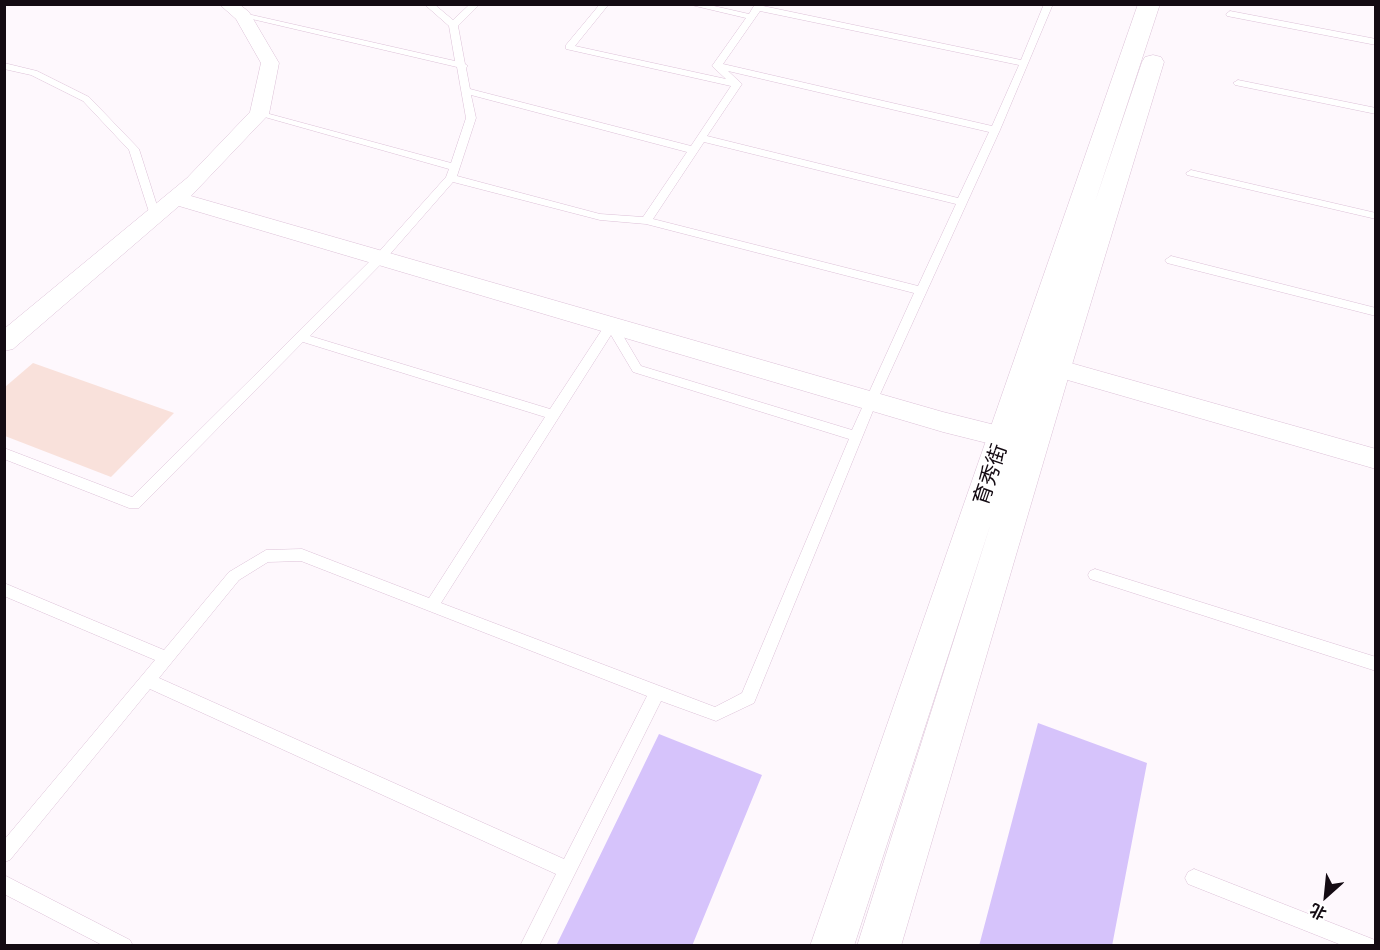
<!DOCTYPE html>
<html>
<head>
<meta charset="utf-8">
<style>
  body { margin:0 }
  #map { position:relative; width:1380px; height:950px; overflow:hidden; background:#fef8fd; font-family:"Noto Serif","Noto Sans SC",serif }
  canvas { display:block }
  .frame { position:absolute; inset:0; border:6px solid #140b13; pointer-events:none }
  .north { position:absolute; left:1296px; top:866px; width:60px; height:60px; -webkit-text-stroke:4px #fff; paint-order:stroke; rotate:207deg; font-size:16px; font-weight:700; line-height:24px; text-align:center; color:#140b13 }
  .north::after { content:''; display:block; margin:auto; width:21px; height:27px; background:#140b13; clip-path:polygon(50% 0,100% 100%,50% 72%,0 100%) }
</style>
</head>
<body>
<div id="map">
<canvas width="1380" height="950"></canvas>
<div class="frame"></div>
<div class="north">北</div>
</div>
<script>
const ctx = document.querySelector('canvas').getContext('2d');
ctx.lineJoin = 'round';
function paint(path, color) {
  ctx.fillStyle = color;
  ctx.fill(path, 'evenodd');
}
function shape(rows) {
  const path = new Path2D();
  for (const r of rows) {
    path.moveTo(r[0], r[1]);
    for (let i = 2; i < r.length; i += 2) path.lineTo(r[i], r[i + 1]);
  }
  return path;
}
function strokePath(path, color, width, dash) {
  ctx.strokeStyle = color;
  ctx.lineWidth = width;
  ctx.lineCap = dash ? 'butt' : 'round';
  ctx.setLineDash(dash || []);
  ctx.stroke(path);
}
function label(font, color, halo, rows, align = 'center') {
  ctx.font = font + ' "Noto Serif","Noto Sans SC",serif';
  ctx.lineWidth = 6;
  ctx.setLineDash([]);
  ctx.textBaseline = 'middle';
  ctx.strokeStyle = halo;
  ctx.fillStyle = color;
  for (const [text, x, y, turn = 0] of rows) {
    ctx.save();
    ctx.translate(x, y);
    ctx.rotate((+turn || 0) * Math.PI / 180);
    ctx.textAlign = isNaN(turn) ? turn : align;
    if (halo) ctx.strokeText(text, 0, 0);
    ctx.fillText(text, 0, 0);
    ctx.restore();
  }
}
paint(shape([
  [33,363,174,413,111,477,5,436,5,387]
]), '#f9e1db');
paint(shape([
  [1038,723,1147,763,1112,946,979,946],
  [659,734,762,775,692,946,556,946]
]), '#d6c3fb');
const service = shape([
  [424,4,434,4,453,20,470,4,480,4,458,26,465,64,468,66,466,68,470,89,691,146,731,86,566,49,566,45,600,4,609,4,575,46,726,79,712,66,746,18,687,4,705,4,749,14,755,4,764,4,763,6,1021,60,1044,4,1053,4,1000,130,877,401,754,703,716,721,661,701,539,946,520,946,556,874,150,689,10,860,4,862,4,840,155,660,4,596,4,583,164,650,229,572,266,550,302,549,429,598,545,417,303,342,139,508,129,508,4,459,4,448,132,497,376,255,446,177,449,169,254,114,262,112,451,163,466,118,457,67,239,16,243,13,455,61,449,26,424,4],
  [760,11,1019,65,992,126,723,64,760,11],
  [728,71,989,132,958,198,707,136,742,84,728,71],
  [471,95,687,152,643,217,600,214,457,176,476,118,471,95],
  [704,142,956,204,918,286,653,219,704,142],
  [453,182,600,220,646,224,914,293,852,430,641,366,615,322,611,321,607,322,550,409,310,336,384,261,453,182],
  [611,335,633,372,849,439,742,693,715,707,441,603,611,335],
  [301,561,647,696,564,859,159,678,239,580,268,562,301,561],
  [1230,11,1376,39,1376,45,1227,16,1226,14,1230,11],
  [4,63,37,71,89,97,139,149,160,215,159,217,151,217,150,215,129,150,83,101,31,75,4,69,4,63],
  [1238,80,1376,108,1376,114,1235,85,1233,83,1238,80],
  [1191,170,1376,213,1376,219,1187,175,1186,173,1191,170],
  [1171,256,1376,308,1376,316,1167,263,1165,260,1171,256],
  [1095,569,1376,657,1376,671,1090,579,1088,575,1090,571,1095,569],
  [1194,869,1375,940,1376,946,1344,946,1188,884,1185,878,1188,872,1194,869],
  [4,875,130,940,133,946,104,946,4,894,4,875]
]);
const minor = shape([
  [219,4,239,4,249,12,279,63,269,114,191,196,943,412,1003,427,1012,430,1016,437,1012,444,1003,447,943,432,179,206,13,349,4,351,4,329,187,178,250,112,261,63,236,19,219,4],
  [1035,353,1376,449,1376,469,1026,368,1023,362,1026,356,1035,353]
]);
const tertiary = shape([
  [1138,4,1160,4,1095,202,1142,62,1145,57,1153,55,1161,57,1164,62,1071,368,901,946,857,946,991,523,854,946,810,946,1138,4]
]);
strokePath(service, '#dcc0d7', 1);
strokePath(minor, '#dcc0d7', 1);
strokePath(tertiary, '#dcc0d7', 1);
paint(service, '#fff');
paint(minor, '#fff');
paint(tertiary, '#fff');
label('21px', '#140b13', '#fff', [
  ["育秀街",991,475,-71]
]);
</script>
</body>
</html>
